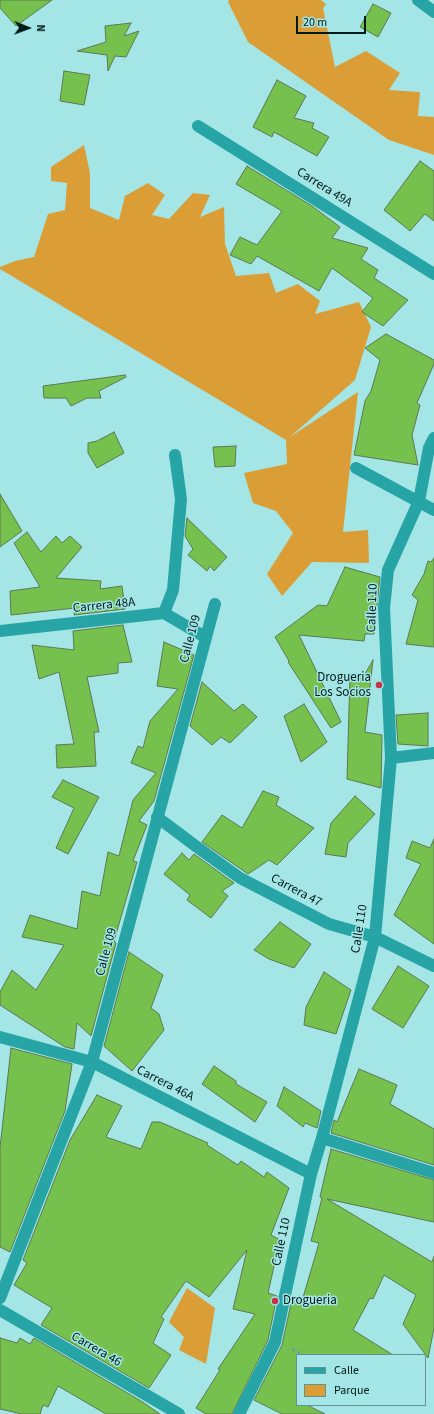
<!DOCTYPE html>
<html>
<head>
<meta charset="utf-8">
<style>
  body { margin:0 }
  #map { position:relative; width:434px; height:1414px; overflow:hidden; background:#a4e5e5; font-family:"Source Sans 3",sans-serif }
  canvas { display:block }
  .legend { position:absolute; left:296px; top:1354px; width:130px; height:52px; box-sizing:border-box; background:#a4e5e5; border:1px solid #639494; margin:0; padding:5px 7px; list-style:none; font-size:12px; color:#011b1b }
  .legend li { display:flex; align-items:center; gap:8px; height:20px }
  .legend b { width:20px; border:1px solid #639494 }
  .north { position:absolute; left:8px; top:8px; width:40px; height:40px; -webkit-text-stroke:3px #a4e5e5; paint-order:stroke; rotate:91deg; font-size:11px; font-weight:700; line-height:16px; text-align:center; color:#011b1b }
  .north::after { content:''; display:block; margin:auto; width:14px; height:18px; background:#011b1b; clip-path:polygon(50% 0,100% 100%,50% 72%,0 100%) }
  .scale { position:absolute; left:296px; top:16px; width:70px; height:18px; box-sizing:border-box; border:2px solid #011b1b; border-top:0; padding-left:5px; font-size:12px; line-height:14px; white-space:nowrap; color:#011b1b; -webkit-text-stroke:3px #a4e5e5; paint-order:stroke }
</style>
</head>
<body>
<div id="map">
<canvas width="434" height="1414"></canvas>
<ul class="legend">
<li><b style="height:5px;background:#27a4a5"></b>Calle</li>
<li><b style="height:11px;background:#db9e36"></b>Parque</li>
</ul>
<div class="north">N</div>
<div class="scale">20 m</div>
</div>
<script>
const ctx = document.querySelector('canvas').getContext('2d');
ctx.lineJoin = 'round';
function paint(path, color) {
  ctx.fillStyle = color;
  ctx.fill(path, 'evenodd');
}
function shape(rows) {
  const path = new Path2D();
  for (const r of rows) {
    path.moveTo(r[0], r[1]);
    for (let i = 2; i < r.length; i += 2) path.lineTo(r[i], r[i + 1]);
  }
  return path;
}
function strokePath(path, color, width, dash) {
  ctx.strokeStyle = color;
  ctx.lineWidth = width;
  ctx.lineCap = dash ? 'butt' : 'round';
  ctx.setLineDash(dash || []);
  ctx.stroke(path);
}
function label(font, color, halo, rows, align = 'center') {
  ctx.font = font + ' "Source Sans 3",sans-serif';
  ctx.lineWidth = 3;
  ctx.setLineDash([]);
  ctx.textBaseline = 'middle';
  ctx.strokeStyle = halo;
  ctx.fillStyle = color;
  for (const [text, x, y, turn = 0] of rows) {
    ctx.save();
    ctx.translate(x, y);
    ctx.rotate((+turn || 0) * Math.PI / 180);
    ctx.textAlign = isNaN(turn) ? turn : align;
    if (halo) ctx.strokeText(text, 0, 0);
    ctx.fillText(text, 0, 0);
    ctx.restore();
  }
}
paint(shape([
  [229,0,321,0,326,4,323,8,335,67,366,51,400,73,389,90,420,92,418,116,434,117,434,155,389,140,248,42,228,2],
  [84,145,90,173,90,208,119,220,125,196,148,183,165,195,152,215,169,219,193,193,210,195,200,217,224,207,225,244,236,276,269,273,276,293,298,284,320,301,315,314,359,302,371,327,355,380,290,437,358,392,343,532,368,530,369,563,312,562,282,596,267,574,293,533,276,511,253,503,244,473,287,464,286,440,0,269,0,267,15,261,34,257,48,214,65,210,67,183,51,181,51,167],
  [187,1288,215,1308,206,1364,179,1350,184,1337,169,1322]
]), '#db9e36');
const building = shape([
  [0,0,52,0,16,26,0,8,0,0],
  [373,4,391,13,378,37,360,27,373,4],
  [131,23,124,36,139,31,126,57,115,56,108,71,107,55,77,51,106,42,105,26,131,23],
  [64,71,90,75,84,105,60,101,64,71],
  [277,80,306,96,294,118,314,123,312,128,329,137,317,156,274,132,272,137,253,127,277,80],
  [420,161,434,171,434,221,425,214,410,231,384,210,420,161],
  [247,166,312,206,340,227,332,238,368,248,361,259,378,270,374,278,408,300,383,326,362,312,373,298,332,268,319,291,257,256,251,264,230,255,240,237,257,245,282,211,236,184,247,166],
  [386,334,434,360,434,364,417,403,420,405,412,435,418,465,354,455,365,401,371,391,380,360,365,348,386,334],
  [125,375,126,377,99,391,101,398,87,398,71,406,66,398,44,398,43,386,125,375],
  [114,432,124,453,97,468,88,453,88,443,97,441,114,432],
  [236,446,235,466,215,467,213,447,236,446],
  [0,494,22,531,0,547,0,494],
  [187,518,227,557,214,571,210,566,207,571,188,555,193,549,185,536,187,518],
  [27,532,41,552,56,536,62,543,70,536,82,547,56,578,101,581,100,589,122,586,125,609,74,615,75,608,11,615,10,591,40,587,14,543,27,532],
  [434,558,434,647,406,644,418,600,412,595,424,574,428,561,431,562,434,558],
  [345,567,380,577,374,634,365,634,364,641,299,635,341,722,331,728,288,662,289,661,275,637,318,605,327,606,345,567],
  [123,625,132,662,118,663,118,673,87,677,99,732,94,732,96,766,57,768,56,745,74,744,59,672,39,679,32,645,74,650,73,631,123,625],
  [164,642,194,655,154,801,139,821,147,825,133,861,137,862,114,941,116,943,91,1036,77,1023,74,1049,65,1047,0,1005,0,992,12,970,36,990,64,945,22,937,30,915,77,929,82,891,100,896,108,852,119,856,133,800,156,773,131,763,138,746,143,748,150,721,178,689,157,686,164,642],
  [373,660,365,732,382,735,381,788,347,779,350,674,365,674,373,660],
  [202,682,234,711,243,704,257,717,230,743,221,737,212,745,190,726,202,682],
  [304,704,327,742,301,762,284,716,304,704],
  [428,713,428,746,398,744,396,715,428,713],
  [63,780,99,797,68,854,56,848,74,808,52,797,63,780],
  [263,791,279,797,276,805,314,828,277,865,269,860,248,874,202,842,222,815,242,828,263,791],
  [355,796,375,814,348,843,346,857,325,854,331,823,355,796],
  [434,839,434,944,394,915,421,864,406,858,412,841,430,848,434,839],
  [182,853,189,860,194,854,234,883,222,891,228,896,211,918,187,900,190,895,164,874,182,853],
  [280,922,311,944,294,968,269,959,254,950,280,922],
  [129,952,163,975,151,1008,159,1014,164,1030,132,1071,104,1046,129,952],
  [398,966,429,986,403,1028,372,1009,398,966],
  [324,972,351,990,336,1034,304,1025,306,1007,324,972],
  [11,1048,72,1064,65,1111,10,1252,0,1247,0,1148,11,1048],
  [214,1066,236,1081,236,1084,267,1102,255,1122,202,1084,214,1066],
  [359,1069,397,1085,390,1104,434,1129,434,1165,331,1133,334,1120,337,1122,359,1069],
  [284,1087,321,1111,317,1128,305,1123,303,1127,277,1106,284,1087],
  [97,1095,122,1106,106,1137,141,1149,152,1122,160,1122,208,1143,207,1145,238,1165,241,1161,264,1177,267,1172,289,1188,271,1235,280,1240,268,1293,277,1296,268,1340,232,1414,206,1414,196,1408,220,1370,218,1369,255,1314,233,1309,247,1250,209,1297,186,1281,161,1317,164,1319,153,1343,171,1355,149,1388,41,1325,52,1308,14,1285,27,1263,23,1260,70,1140,97,1095],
  [331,1149,434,1180,434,1222,327,1199,432,1262,434,1256,434,1328,428,1358,403,1324,416,1295,384,1275,373,1299,370,1298,353,1330,393,1355,297,1355,297,1405,307,1405,325,1414,282,1414,254,1400,282,1345,292,1299,302,1301,319,1243,311,1241,322,1198,320,1197,331,1149],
  [0,1338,17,1343,20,1338,30,1344,34,1338,141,1401,160,1414,106,1414,58,1386,48,1407,43,1405,40,1414,22,1414,0,1409,0,1338]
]);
paint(building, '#76c14d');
strokePath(building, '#5e7852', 1);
strokePath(shape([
  [292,1349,304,1355]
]), '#699c9c', 2.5, [3, 3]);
strokePath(shape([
  [418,0,434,12],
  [198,126,434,274],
  [356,468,434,510],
  [164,613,173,590,181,499,175,455],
  [0,631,164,613,205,637],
  [391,758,434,753],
  [157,817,197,847,240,878,329,924,375,937,434,966],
  [0,1037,92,1062,311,1174],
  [322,1138,434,1173],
  [0,1298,92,1062,215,604],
  [0,1310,179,1414],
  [239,1414,275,1342,311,1174,322,1138,375,937,391,758,384,608,388,570,419,501,429,448,434,438]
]), '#27a4a5', 12);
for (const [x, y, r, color] of [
  [379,685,4,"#c4334c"],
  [275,1301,4,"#c4334c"]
]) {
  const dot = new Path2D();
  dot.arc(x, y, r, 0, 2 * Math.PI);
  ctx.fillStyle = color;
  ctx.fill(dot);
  strokePath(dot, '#a4e5e5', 1.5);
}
label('13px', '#011b1b', '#a4e5e5', [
  ["Carrera 49A",324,188,32],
  ["Carrera 48A",104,606,-6],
  ["Calle 110",373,608,-88],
  ["Calle 109",191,639,-75],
  ["Carrera 47",296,891,28],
  ["Calle 110",360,929,-81],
  ["Calle 109",107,952,-75],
  ["Carrera 46A",165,1084,27],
  ["Calle 110",282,1242,-78],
  ["Carrera 46",96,1350,30]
]);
label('13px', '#011b1b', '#a4e5e5', [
  ["Drogueria",371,678],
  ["Los Socios",371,693],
  ["Drogueria",283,1301,"left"]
], 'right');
</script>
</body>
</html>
